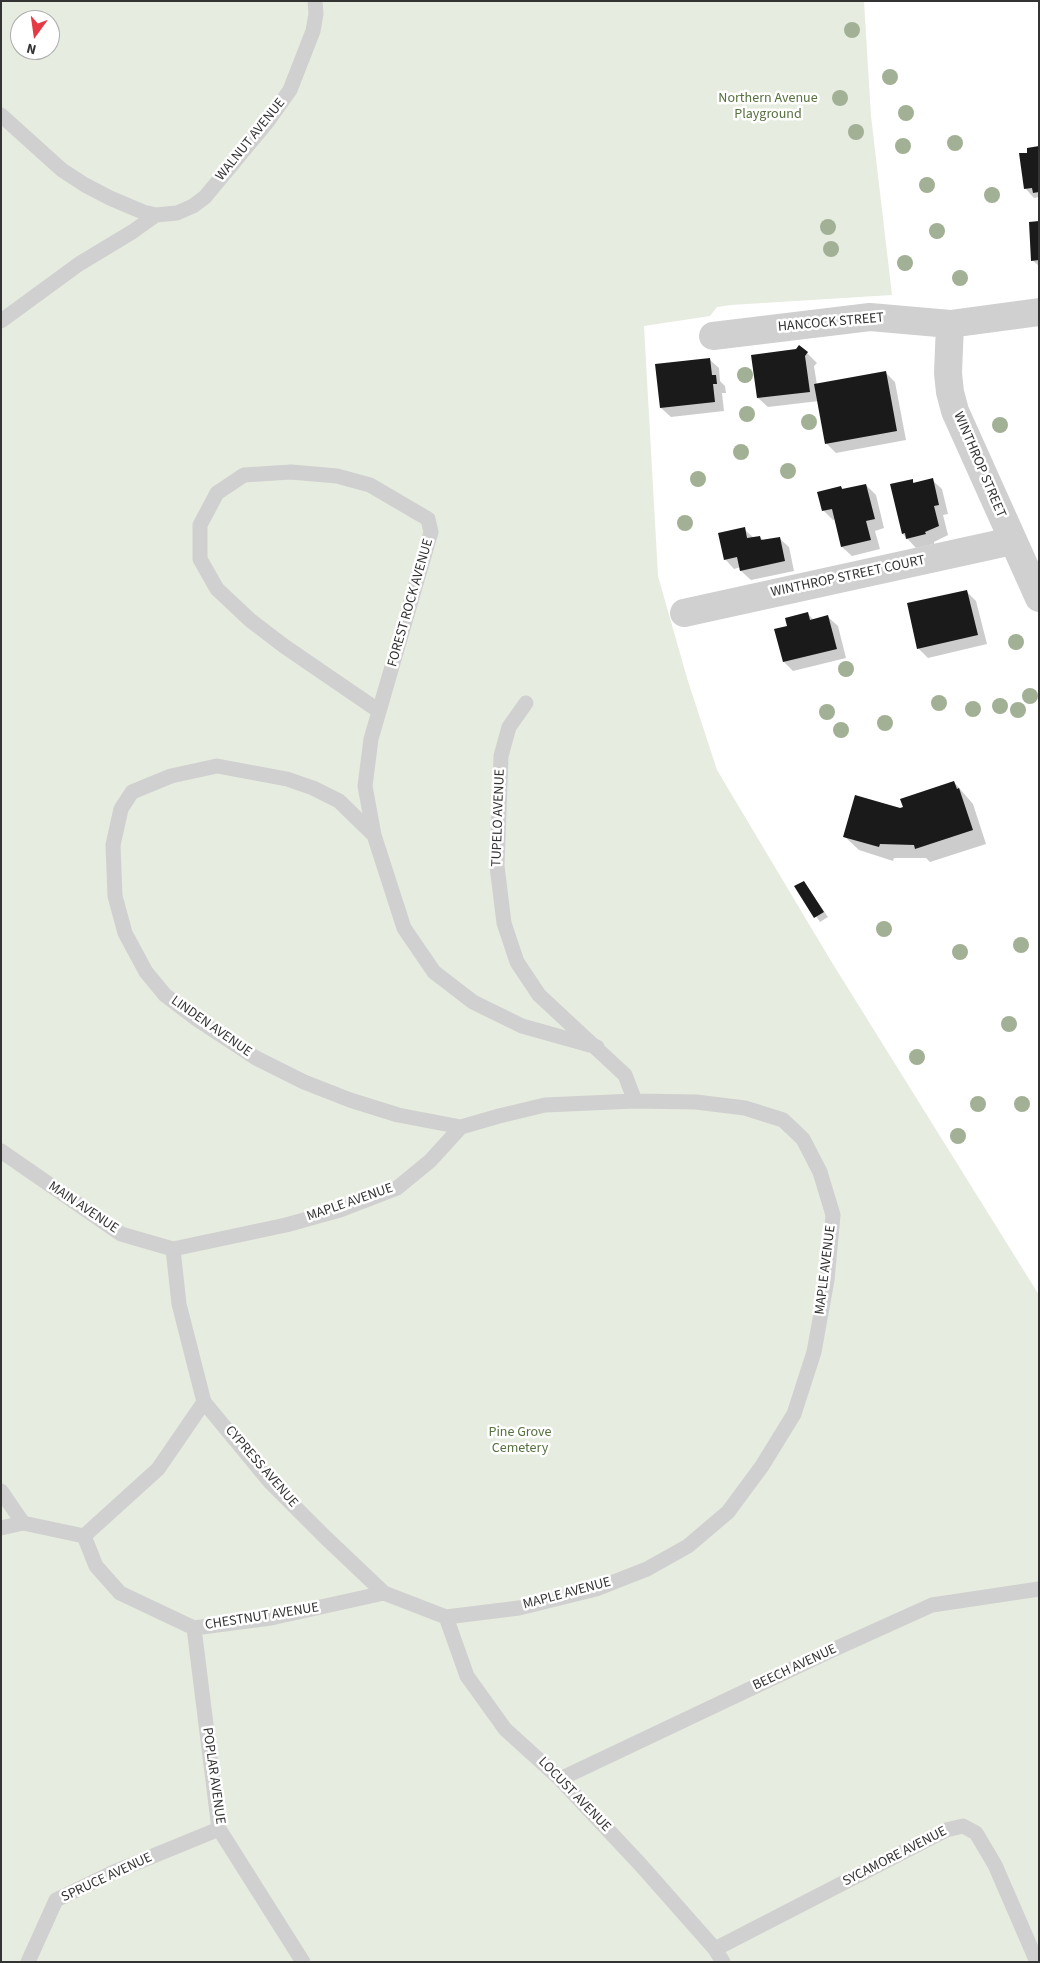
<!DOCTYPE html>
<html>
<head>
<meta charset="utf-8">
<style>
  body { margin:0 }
  #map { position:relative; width:1040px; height:1963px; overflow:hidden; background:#fff; font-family:"Source Sans 3",sans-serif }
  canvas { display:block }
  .frame { position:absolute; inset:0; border:2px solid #333; pointer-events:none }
  .north { position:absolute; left:10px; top:10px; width:50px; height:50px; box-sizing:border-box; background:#fff; border:1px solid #adadad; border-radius:50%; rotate:194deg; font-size:14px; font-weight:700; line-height:20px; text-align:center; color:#333 }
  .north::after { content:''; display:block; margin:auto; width:18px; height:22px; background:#e63946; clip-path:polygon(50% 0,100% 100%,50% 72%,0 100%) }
</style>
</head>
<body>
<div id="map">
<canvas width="1040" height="1963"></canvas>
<div class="frame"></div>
<div class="north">N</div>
</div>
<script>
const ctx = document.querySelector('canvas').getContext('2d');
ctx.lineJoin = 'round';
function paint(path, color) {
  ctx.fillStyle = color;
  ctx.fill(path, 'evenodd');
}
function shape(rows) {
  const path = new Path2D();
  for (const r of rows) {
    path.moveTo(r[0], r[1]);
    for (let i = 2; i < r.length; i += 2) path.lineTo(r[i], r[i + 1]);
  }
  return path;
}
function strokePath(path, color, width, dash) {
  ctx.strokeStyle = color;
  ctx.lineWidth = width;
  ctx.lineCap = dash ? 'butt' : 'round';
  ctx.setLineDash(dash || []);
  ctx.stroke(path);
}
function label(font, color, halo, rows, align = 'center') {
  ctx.font = font + ' "Source Sans 3",sans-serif';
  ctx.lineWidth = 5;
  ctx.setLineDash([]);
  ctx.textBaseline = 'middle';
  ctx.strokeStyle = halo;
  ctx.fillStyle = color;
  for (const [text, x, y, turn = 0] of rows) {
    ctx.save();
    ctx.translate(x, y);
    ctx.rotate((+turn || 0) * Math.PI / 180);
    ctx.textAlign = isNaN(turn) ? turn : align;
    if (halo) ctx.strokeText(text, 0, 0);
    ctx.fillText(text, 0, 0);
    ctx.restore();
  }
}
paint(shape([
  [1,1,864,1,871,116,892,295,731,305,717,307,710,316,644,326,658,576,687,678,717,770,831,961,1039,1295,1039,1962,1,1962],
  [20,20,50,20,50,50,20,50]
]), '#e6ecdf');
paint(shape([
  [1039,147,1039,197,1034,198,1025,188,1029,154],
  [1039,222,1039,266,1032,260],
  [807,353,817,363,814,366,817,385,885,372,895,382,906,440,836,453,826,443,819,401,768,407,758,398],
  [709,359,719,368,720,381,725,386,726,393,722,393,724,411,671,417,661,408],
  [912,480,915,484,932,480,942,489,948,514,943,515,948,535,934,542,934,544,916,548,903,534],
  [866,485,876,495,884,528,875,531,880,549,852,556,842,547,836,519,833,520,823,510,841,487,844,490],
  [744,529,754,538,760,537,764,541,779,538,789,547,794,571,751,580,741,571,741,567,734,569,725,559],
  [967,592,976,601,987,644,928,658,918,648],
  [807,613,814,620,828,617,838,626,846,658,793,671,784,662],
  [954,782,973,804,986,844,930,862,926,858,894,858,893,861,859,850,844,836,856,797,905,809],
  [804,882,828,917,820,922,796,887]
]), '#0003');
paint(shape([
  [1039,146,1039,192,1033,193,1032,188,1024,189,1019,153,1027,153,1027,148],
  [1039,221,1039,260,1031,261,1029,222],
  [799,345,808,352,805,356,810,392,757,398,751,355,796,349],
  [710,358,712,375,716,375,717,384,713,384,715,402,660,408,655,364],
  [886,371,897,431,825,444,814,384],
  [933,478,939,505,934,506,939,526,925,532,926,534,906,539,905,533,902,534,890,484,913,479,913,483],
  [866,484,875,519,866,521,871,540,841,547,832,509,822,511,817,492,841,486,842,489],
  [745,527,747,538,760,536,761,540,780,537,785,561,740,571,737,557,724,560,718,533],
  [967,590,978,635,917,649,907,603],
  [808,612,810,620,828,615,837,649,783,662,774,629,787,626,785,618],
  [954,781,957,789,959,788,973,830,915,849,914,845,880,844,879,847,843,837,855,795,900,808,903,807,900,799],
  [804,881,824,912,814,918,794,886]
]), '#1a1a1a');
strokePath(shape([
  [1,115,62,170,85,185,110,198,143,212,156,215,177,213,193,206,205,197,268,121,290,90,313,31,316,14,315,1],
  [1,321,79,264,132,232,156,215],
  [526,703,509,727,501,756,497,866,504,923,517,962,539,995,625,1075,635,1101],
  [379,711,284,646,250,620,217,589,200,559,200,525,217,493,244,475,291,472,337,476,370,485,428,519,431,532,371,739,365,786,374,835,404,928,434,972,473,1002,522,1026,597,1047],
  [374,835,339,801,313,788,287,779,217,766,171,776,132,792,121,809,113,845,115,896,125,933,146,972,165,995,198,1020,256,1058,304,1082,350,1100,398,1115,461,1127],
  [1,1151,121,1234,173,1249,286,1225,340,1210,397,1188,430,1161,461,1127,499,1116,545,1105,635,1101,696,1102,745,1108,783,1120,803,1139,820,1172,833,1215,827,1280,814,1352,794,1414,762,1466,728,1512,688,1546,647,1569,596,1589,519,1608,446,1617,384,1593,325,1537,270,1482,204,1402,179,1304,173,1249],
  [1,1491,23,1523],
  [1,1528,23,1523,84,1536],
  [84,1536,96,1566,120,1593,194,1628,271,1618,384,1593],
  [84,1536,158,1469,204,1402],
  [446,1617,467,1676,505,1729,560,1779,639,1863,715,1949,723,1962],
  [194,1628,219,1829,303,1962],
  [560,1779,828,1652,932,1605,1039,1589],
  [715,1949,946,1830,963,1826,976,1833,995,1865,1037,1962],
  [28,1962,56,1900,114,1872,219,1829]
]), '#d0d0d0', 15);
strokePath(shape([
  [950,324,948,373,950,392,955,411,1039,598],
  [713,336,870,317,950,324,1039,312],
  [684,613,1012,541]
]), '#d0d0d0', 28);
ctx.fillStyle = '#a2b095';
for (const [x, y] of [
  [852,30],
  [890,77],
  [840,98],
  [906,113],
  [856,132],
  [955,143],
  [903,146],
  [927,185],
  [992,195],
  [828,227],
  [937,231],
  [831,249],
  [905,263],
  [960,278],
  [745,375],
  [747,414],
  [809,422],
  [1000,425],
  [741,452],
  [788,471],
  [698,479],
  [685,523],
  [1016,642],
  [846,669],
  [1030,696],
  [939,703],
  [1000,706],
  [973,709],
  [1018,710],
  [827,712],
  [885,723],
  [841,730],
  [884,929],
  [1021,945],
  [960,952],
  [1009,1024],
  [917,1057],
  [978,1104],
  [1022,1104],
  [958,1136]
]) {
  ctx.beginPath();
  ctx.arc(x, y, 8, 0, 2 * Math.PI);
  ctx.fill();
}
label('14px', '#56703f', '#fff', [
  ["Northern Avenue",768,99],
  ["Playground",768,115],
  ["Pine Grove",520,1433],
  ["Cemetery",520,1449]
]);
label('14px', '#333', '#fff', [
  ["WALNUT AVENUE",251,140,-51],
  ["HANCOCK STREET",831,323,-5],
  ["WINTHROP STREET",979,465,67],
  ["WINTHROP STREET COURT",848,577,-12],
  ["FOREST ROCK AVENUE",411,603,-74],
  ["TUPELO AVENUE",499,818,-88],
  ["LINDEN AVENUE",211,1027,35],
  ["MAPLE AVENUE",350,1203,-19],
  ["MAIN AVENUE",83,1208,34],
  ["MAPLE AVENUE",826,1270,-83],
  ["CYPRESS AVENUE",261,1467,49],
  ["MAPLE AVENUE",567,1594,-15],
  ["CHESTNUT AVENUE",262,1617,-9],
  ["BEECH AVENUE",795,1668,-25],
  ["POPLAR AVENUE",213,1776,82],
  ["LOCUST AVENUE",574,1795,46],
  ["SYCAMORE AVENUE",895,1857,-27],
  ["SPRUCE AVENUE",107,1878,-25]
]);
</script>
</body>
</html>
